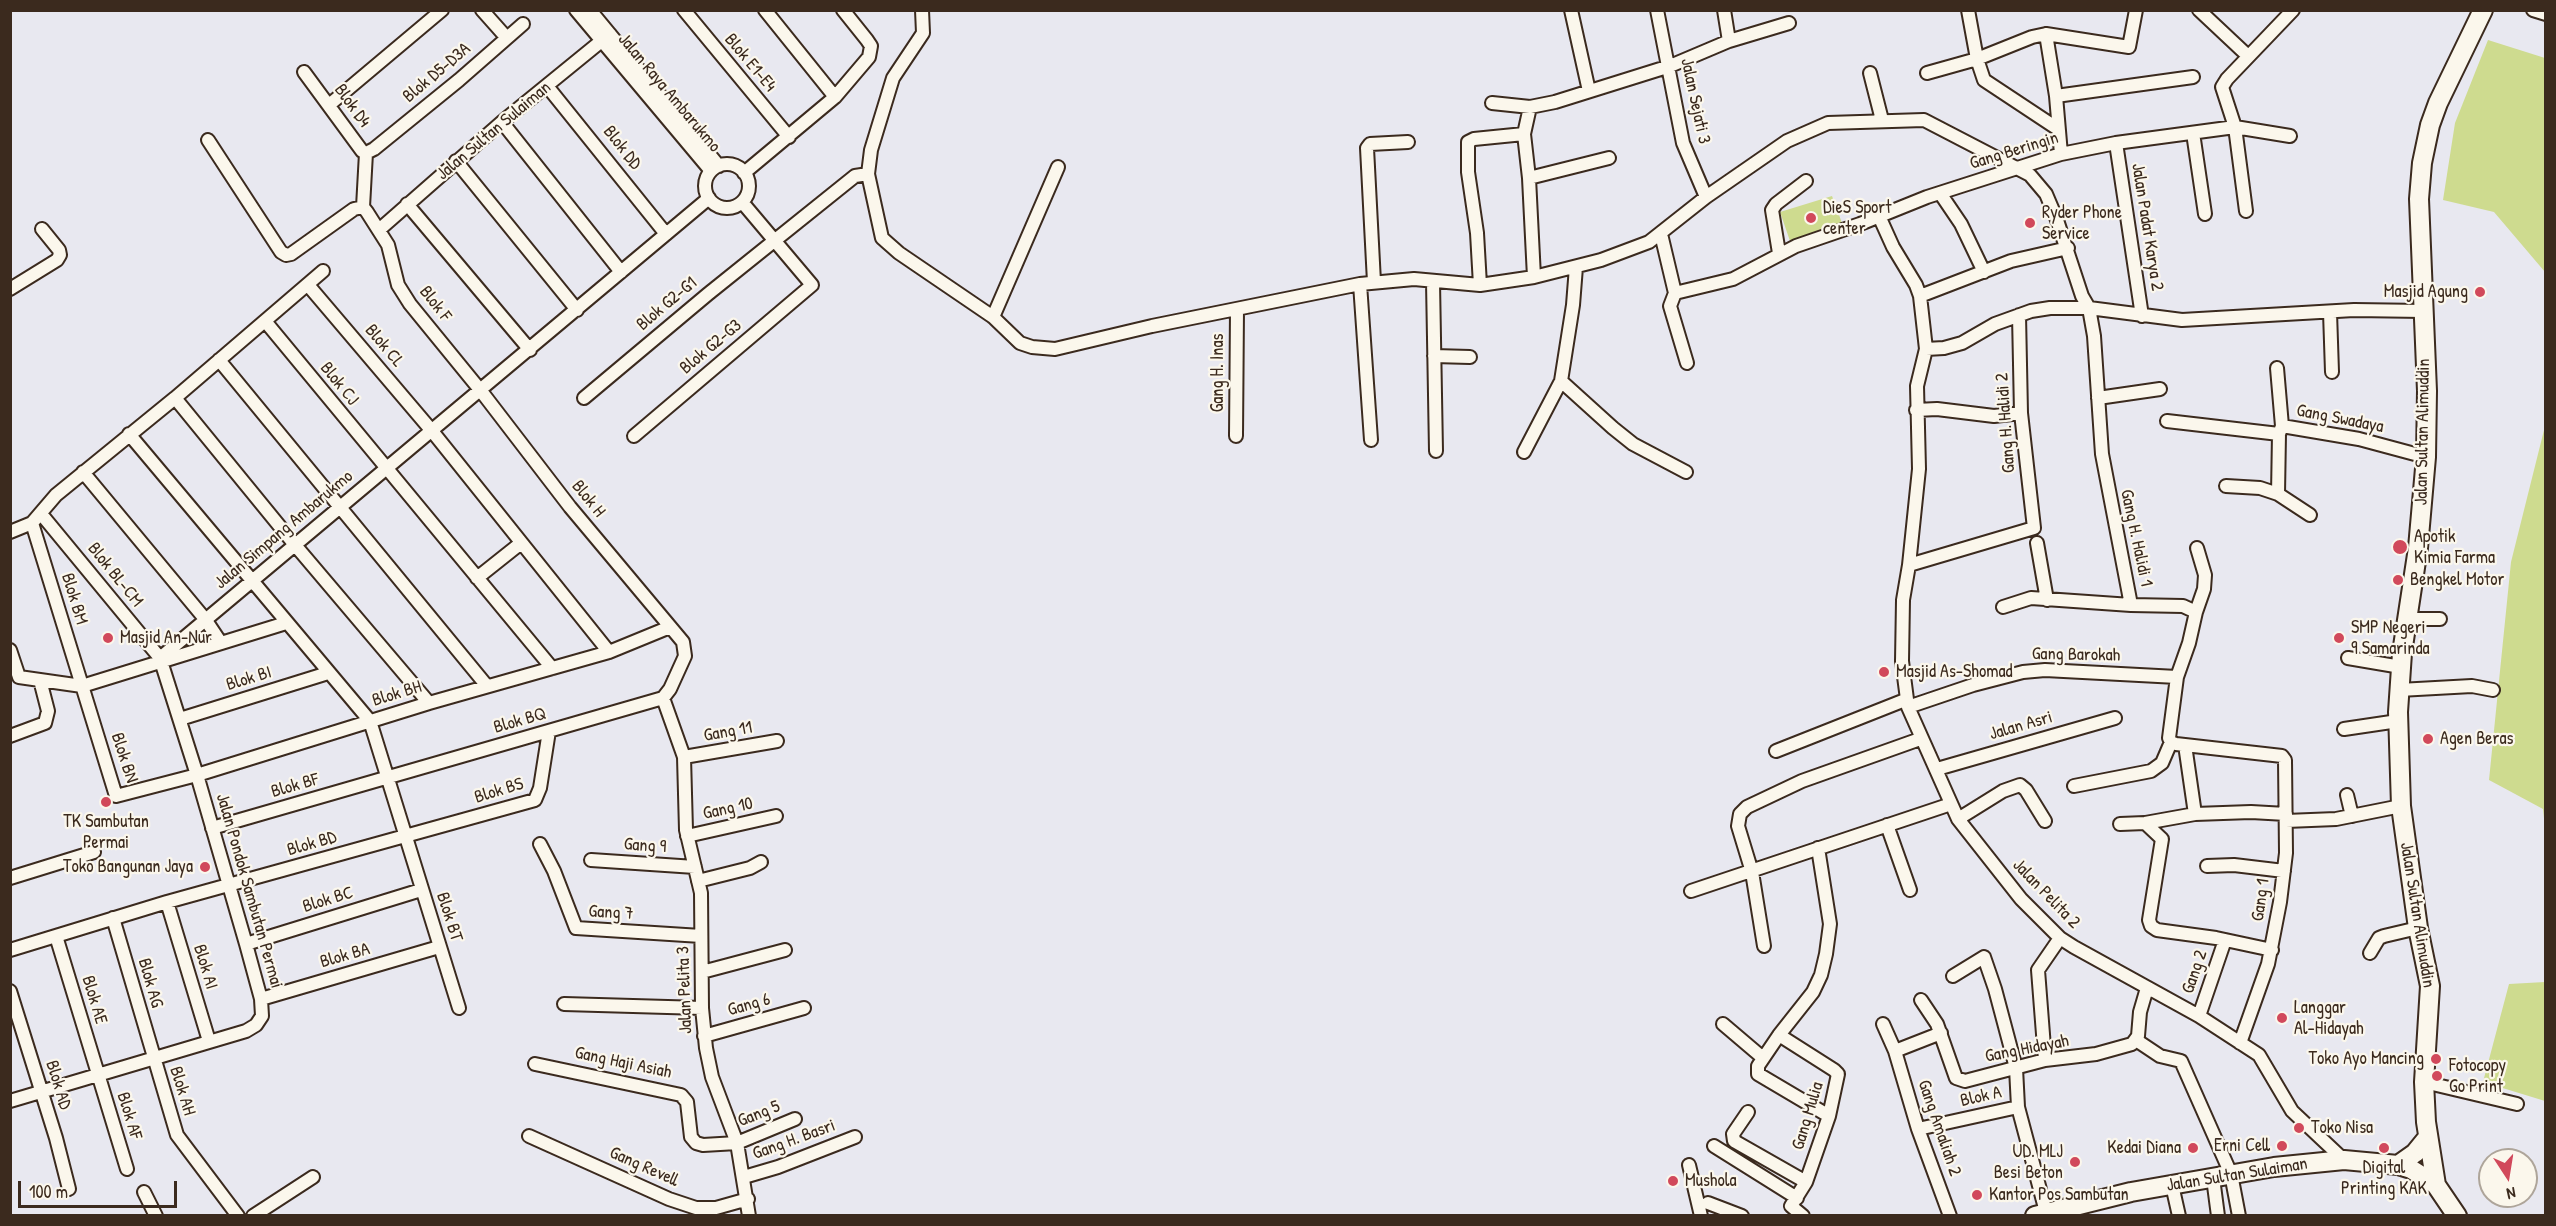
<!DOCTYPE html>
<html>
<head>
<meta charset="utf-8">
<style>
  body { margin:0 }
  #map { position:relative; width:2556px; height:1226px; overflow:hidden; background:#e8e8f0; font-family:"Patrick Hand",sans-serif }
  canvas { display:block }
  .frame { position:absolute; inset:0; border:12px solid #3b2a1e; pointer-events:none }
  .north { position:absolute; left:2478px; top:1148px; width:60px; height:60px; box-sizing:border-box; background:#fbf7ec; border:2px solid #aea59a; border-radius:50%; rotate:168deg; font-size:16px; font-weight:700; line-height:24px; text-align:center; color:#3b2a1e }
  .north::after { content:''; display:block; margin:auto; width:21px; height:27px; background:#d1495b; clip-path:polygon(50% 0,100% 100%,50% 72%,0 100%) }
  .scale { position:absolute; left:18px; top:1181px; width:159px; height:27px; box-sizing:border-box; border:3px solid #3b2a1e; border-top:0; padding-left:8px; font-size:18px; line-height:21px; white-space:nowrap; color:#3b2a1e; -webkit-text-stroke:4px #fbf7ec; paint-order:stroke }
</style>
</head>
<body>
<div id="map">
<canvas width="2556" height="1226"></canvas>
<div class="frame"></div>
<div class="north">N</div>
<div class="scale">100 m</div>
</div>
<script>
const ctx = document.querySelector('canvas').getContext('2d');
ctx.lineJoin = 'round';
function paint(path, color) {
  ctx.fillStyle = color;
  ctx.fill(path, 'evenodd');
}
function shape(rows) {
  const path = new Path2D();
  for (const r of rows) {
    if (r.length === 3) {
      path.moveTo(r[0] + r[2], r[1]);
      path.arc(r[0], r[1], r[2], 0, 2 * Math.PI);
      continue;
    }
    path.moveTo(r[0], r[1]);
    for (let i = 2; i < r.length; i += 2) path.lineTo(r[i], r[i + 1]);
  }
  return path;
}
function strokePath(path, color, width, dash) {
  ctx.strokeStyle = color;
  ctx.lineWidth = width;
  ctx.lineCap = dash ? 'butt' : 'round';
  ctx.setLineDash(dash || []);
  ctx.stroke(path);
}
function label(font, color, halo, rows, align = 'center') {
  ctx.font = font + ' "Patrick Hand",sans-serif';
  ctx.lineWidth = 4.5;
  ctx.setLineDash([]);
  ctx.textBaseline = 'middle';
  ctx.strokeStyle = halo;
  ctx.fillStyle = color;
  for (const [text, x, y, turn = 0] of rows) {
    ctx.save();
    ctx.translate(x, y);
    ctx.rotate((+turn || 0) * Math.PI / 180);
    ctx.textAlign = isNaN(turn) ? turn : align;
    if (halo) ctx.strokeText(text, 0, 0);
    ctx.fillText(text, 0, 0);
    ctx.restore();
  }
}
paint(shape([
  [2488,40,2545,58,2545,272,2494,212,2443,200,2455,123],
  [1832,196,1842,223,1790,241,1780,212],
  [2545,426,2545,828,2543,809,2489,780,2511,562],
  [2545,982,2546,982,2545,1101,2483,1082,2509,984]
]), '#cedb8f');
const street = shape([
  [482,10,506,37],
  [576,10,711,171],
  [590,10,719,166],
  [684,10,789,137],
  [765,10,835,97],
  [922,10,923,33,893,78,871,150,868,174,882,238,899,253,993,317,1020,343,1032,347,1055,349,1152,326,1360,284,1414,279,1480,285,1534,277,1601,260,1649,242,1706,197,1787,141,1828,123,1924,120,2030,175,2046,194,2057,220,2082,296,2089,308,2094,336,2102,454,2131,605,2183,606,2196,612,2189,643,2177,677,2169,738,2171,742,2176,744,2282,756,2285,760,2286,853,2280,902,2268,964,2240,1043],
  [1571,10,1589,91],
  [1657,10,1683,143,1706,197],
  [1724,10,1729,41],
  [1968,10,1977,59,1984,80,2058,129],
  [2199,10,2248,56],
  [2533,10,2546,14],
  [2046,34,2056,96,2061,154],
  [304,72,362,151,366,153,374,149,459,80,523,24],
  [1870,73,1882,120],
  [1927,73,1977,59,2032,37,2046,34,2129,47,2136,10],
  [547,86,666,234],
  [2056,96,2193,77],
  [1492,103,1530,107,1555,102,1670,66,1729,41,1789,23],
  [329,105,442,10],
  [1530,107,1524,134,1529,178,1534,277],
  [502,122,621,272],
  [2193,133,2205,214],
  [208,140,281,252,286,255,291,254,354,209,363,207,367,212,388,245,398,285,410,304,481,391,570,507,683,642,685,656,670,689,663,698],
  [2116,143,2142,316],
  [456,161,577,310],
  [727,186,22],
  [744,173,835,97,869,57,871,46,867,40,843,10],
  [1529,178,1609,158],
  [1940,193,1961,224,1984,272],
  [407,204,530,350],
  [363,207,366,153],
  [2246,211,2235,127,2290,136],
  [1879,216,1893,247,1916,285,1920,296,1926,349,1917,386,1919,469,1909,565],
  [380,229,502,122,610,34],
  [1661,234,1675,293,1670,306,1687,363],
  [1779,253,1772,210,1776,204,1806,181],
  [1374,282,1367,148,1370,144,1408,142],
  [1433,282,1436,451],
  [1360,284,1371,440],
  [308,285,432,431,609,652],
  [1480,285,1477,233,1468,172,1468,142,1474,139,1524,134],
  [10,289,57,260,60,255,59,250,42,229],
  [1675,293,1733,279,1796,246,1860,224,1927,197,2061,154,2116,143,2235,127,2222,87,2227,79,2293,10],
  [1920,296,2011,261,2068,248],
  [2330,312,2332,372],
  [2019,315,2021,413,2034,528,1909,565,1903,600,1902,661,1908,707,1958,819,2021,899,2060,938,2074,947,2199,1016,2259,1055,2292,1111,2344,1160],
  [993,317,1058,167],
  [265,321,552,668],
  [1926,349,1944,348,1962,343,1995,324,2031,311,2050,308,2089,308,2182,320,2354,310,2424,311],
  [1434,356,1470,357],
  [219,360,487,686],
  [1561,381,1613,428,1633,444,1686,472],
  [175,398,295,545,429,703],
  [584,398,708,294,855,176,868,174],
  [2098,398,2160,389],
  [1916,410,1937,409,1994,416,2021,413],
  [2167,421,2279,434],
  [2282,426,2359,439,2426,457],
  [129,434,370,721,459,1008],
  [634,436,812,285,742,202],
  [1236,436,1237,310],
  [1524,452,1561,381,1573,305,1576,267],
  [83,472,205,619,221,643],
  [2226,486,2260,488,2278,494,2279,434,2282,426,2277,368],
  [2278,494,2310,515],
  [32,523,116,796,197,775,429,703,609,652,670,627],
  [10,532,32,523,56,495,175,398,323,271],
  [2037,543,2047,600],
  [477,578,521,543],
  [2003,607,2031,598,2131,605],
  [2196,612,2204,589,2205,575,2197,548],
  [2407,619,2440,619],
  [10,650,19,677,82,686,286,623],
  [160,658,709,198],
  [2348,658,2401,667],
  [2399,690,2472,686,2493,690],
  [663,698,684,757,686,830,701,893,702,1008,706,1048,712,1077,737,1143,749,1216],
  [1908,707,1973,685,2023,672,2045,670,2177,677],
  [180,719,328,673],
  [2344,729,2398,721],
  [10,736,45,723,48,711,40,680],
  [2185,745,2195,814],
  [1776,751,1905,700],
  [684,757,777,741],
  [1937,769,2115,718],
  [2074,786,2151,771,2162,763,2171,742],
  [2347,795,2352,816],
  [1958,819,2003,791,2020,785,2026,790,2045,821],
  [2286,821,2336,819,2401,806],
  [2145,823,2162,839,2149,920,2151,926,2157,930,2216,938,2272,950],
  [2120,824,2145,823,2195,814,2251,812,2286,814],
  [1887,825,1910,890],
  [212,828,663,698],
  [687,836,776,816],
  [540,844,554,871,576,928,701,936],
  [591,860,695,867],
  [2207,866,2234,865,2284,871],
  [10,878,94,852],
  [698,881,750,868,761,862],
  [1691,891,1951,804],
  [167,902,209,1041],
  [113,918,177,1135,238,1216],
  [56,936,127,1169],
  [246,944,421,890],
  [1764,946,1752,872,1738,826,1740,814,1747,807,1802,781,1920,739],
  [10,950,167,902,535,800,540,788,549,731],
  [2370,953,2379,938,2384,936,2418,928],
  [702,972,785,950],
  [1953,976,1984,957,1995,989,2016,1068,2018,1107,2046,1212],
  [10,991,56,1138,69,1189],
  [261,999,439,947],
  [1921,1000,1937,1024,1956,1078,1965,1081,2045,1060,2096,1054,2132,1044,2138,1036,2140,1012,2147,988],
  [564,1004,702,1008],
  [2199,1016,2225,940],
  [1723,1024,1763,1058],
  [1883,1024,1895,1051,1918,1129,1950,1216],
  [1779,1035,1758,1066,1758,1074,1829,1116],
  [704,1036,804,1008],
  [2136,1040,2160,1056,2181,1061,2231,1174,2239,1216],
  [1895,1051,1941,1033],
  [2045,1060,2038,970,2060,938],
  [535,1064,681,1095,687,1102,691,1137,696,1143,703,1145,737,1143,795,1119],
  [2424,1082,2517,1104],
  [10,1101,246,1031,256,1025,262,1016,261,999,246,944,197,775,160,658,42,515],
  [1748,1112,1733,1134,1734,1141,1806,1182],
  [1918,1129,2018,1107],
  [529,1136,669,1199,696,1208,716,1208,748,1199],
  [1714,1146,1797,1198],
  [1689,1165,1701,1216],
  [744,1177,778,1167,855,1137],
  [2213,1178,2218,1216],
  [2172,1185,2179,1216],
  [144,1192,156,1216],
  [1708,1203,1742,1216],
  [253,1216,313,1177],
  [1803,1216,1791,1206,1806,1182,1829,1116,1838,1074,1834,1070,1779,1035,1813,992,1821,975,1826,954,1830,924,1818,848]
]);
const secondary = shape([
  [2398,1165,2415,1153,2428,1137],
  [2436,1185,2426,1122,2424,1082,2430,986,2418,928,2401,806,2398,712,2402,653,2418,548,2426,457,2427,391,2419,199,2422,163,2430,125,2438,103,2483,10],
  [2035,1216,2131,1192,2274,1167,2344,1160,2398,1165,2411,1169,2436,1185,2457,1216]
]);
strokePath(street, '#3b2a1e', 16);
strokePath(secondary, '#3b2a1e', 22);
strokePath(street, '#fbf7ec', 12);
strokePath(secondary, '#fbf7ec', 18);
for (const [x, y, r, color] of [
  [1811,218,6,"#d1495b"],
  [2030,223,6,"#d1495b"],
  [2480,292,6,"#d1495b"],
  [2400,547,8,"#d1495b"],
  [2398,580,6,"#d1495b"],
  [108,638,6,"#d1495b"],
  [2339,638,6,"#d1495b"],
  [1884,672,6,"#d1495b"],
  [2428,739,6,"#d1495b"],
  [106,802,6,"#d1495b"],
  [205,867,6,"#d1495b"],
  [2282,1018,6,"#d1495b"],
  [2436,1059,6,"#d1495b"],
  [2437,1076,6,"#d1495b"],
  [2299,1128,6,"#d1495b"],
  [2282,1146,6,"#d1495b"],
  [2193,1148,6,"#d1495b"],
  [2384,1148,6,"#d1495b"],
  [2075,1162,6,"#d1495b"],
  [1673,1181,6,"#d1495b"],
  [1977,1195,6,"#d1495b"]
]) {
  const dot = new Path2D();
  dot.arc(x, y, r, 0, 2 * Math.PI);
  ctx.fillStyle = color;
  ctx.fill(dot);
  strokePath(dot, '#fbf7ec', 2);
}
label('18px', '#3b2a1e', '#fbf7ec', [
  ["Blok E1-E4",750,63,50],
  ["Blok D5-D3A",437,73,-40],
  ["Jalan Raya Ambarukmo",669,93,50],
  ["Jalan Sejati 3",1695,101,78],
  ["Blok D4",352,106,54],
  ["Jalan Sultan Sulaiman",494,131,-40],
  ["Blok DD",622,148,52],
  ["Gang Beringin",2014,151,-17],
  ["Jalan Padat Karya 2",2147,227,81],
  ["Blok F",435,304,52],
  ["Blok G2-G1",667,304,-40],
  ["Blok CL",384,346,50],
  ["Blok G2-G3",711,347,-40],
  ["Gang H. Inas",1218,373,-90],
  ["Blok CJ",339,384,51],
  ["Gang Swadaya",2340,419,11],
  ["Gang H. Halidi 2",2006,423,-94],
  ["Jalan Sultan Alimuddin",2423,432,-89],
  ["Blok H",588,499,51],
  ["Jalan Simpang Ambarukmo",284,530,-40],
  ["Gang H. Halidi 1",2136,538,78],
  ["Blok BL-CM",115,575,51],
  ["Blok BM",74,599,73],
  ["Gang Barokah",2076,655,1],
  ["Blok BI",249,679,-17],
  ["Blok BH",397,694,-17],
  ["Blok BQ",520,721,-16],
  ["Jalan Asri",2021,726,-16],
  ["Gang 11",728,732,-10],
  ["Blok BN",124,758,72],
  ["Blok BF",295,786,-16],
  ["Blok BS",499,791,-17],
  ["Gang 10",728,809,-12],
  ["Blok BD",312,844,-16],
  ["Gang 9",645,846,4],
  ["Jalan Pondok Sambutan Permai",249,891,74],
  ["Jalan Pelita 2",2046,894,46],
  ["Blok BC",328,900,-17],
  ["Gang 1",2261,900,-82],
  ["Gang 7",611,913,3],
  ["Jalan Sultan Alimuddin",2417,915,81],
  ["Blok BT",449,917,72],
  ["Blok BA",345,956,-16],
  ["Blok AI",205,967,73],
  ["Gang 2",2195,972,-71],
  ["Blok AG",150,983,74],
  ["Jalan Pelita 3",685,990,-92],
  ["Blok AE",94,1000,73],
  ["Gang 6",749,1005,-16],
  ["Gang Hidayah",2027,1049,-11],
  ["Gang Haji Asiah",623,1063,12],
  ["Blok AD",58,1085,73],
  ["Blok AH",182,1091,73],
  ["Blok A",1981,1097,-13],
  ["Gang 5",759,1114,-22],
  ["Blok AF",129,1116,73],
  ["Gang Mulia",1808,1116,-73],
  ["Gang Amaliah 2",1939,1128,71],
  ["Gang H. Basri",794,1140,-20],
  ["Gang Revell",644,1167,24],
  ["Jalan Sultan Sulaiman",2237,1175,-9]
]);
label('18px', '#3b2a1e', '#fbf7ec', [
  ["DieS Sport",1823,208],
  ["center",1823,229],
  ["Ryder Phone",2042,213],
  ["Service",2042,234],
  ["Masjid Agung",2468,292,"right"],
  ["Apotik",2414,537],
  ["Kimia Farma",2414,558],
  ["Bengkel Motor",2410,580],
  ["SMP Negeri",2351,628],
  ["9 Samarinda",2351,649],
  ["Masjid An-Nur",120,638],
  ["Masjid As-Shomad",1896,672],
  ["Agen Beras",2440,739],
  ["TK Sambutan",106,822,"center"],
  ["Permai",106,843,"center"],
  ["Toko Bangunan Jaya",193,867,"right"],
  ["Langgar",2294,1008],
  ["Al-Hidayah",2294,1029],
  ["Toko Ayo Mancing",2424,1059,"right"],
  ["Fotocopy",2449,1066],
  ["Go Print",2449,1087],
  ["Toko Nisa",2311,1128],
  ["Erni Cell",2270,1146,"right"],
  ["Kedai Diana",2181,1148,"right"],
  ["UD. MLJ",2063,1152,"right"],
  ["Besi Beton",2063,1173,"right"],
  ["Digital",2384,1168,"center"],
  ["Printing KAK",2384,1189,"center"],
  ["Mushola",1685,1181],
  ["Kantor Pos Sambutan",1989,1195]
], 'left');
</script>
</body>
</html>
